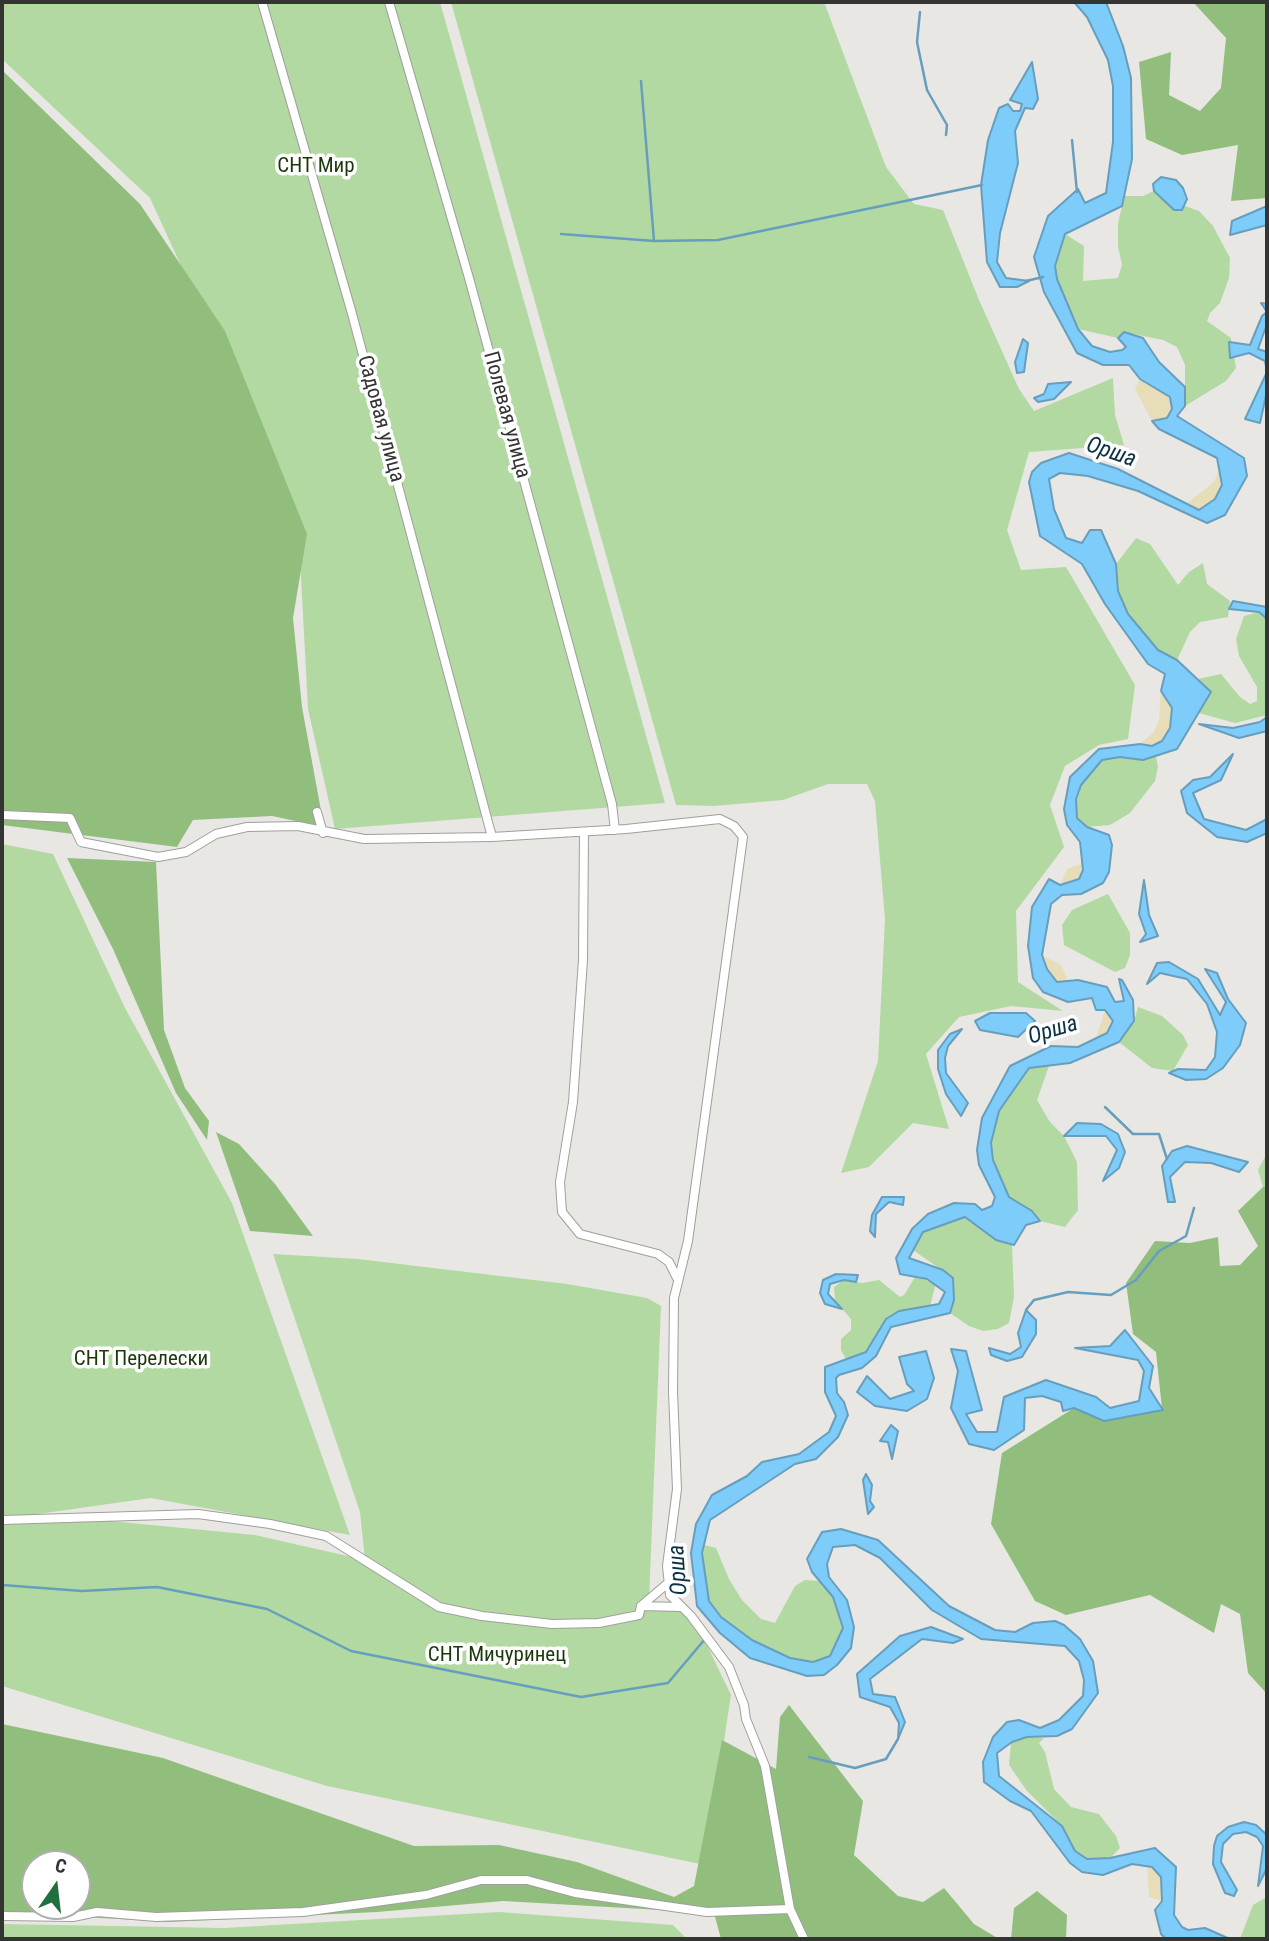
<!DOCTYPE html>
<html>
<head>
<meta charset="utf-8">
<style>
  body { margin:0 }
  #map { position:relative; width:1269px; height:1941px; overflow:hidden; background:#e8e7e4; font-family:"Roboto Condensed",sans-serif }
  canvas { display:block }
  .frame { position:absolute; inset:0; border:4px solid #343433; pointer-events:none }
  .north { position:absolute; left:21px; top:1850px; width:70px; height:70px; box-sizing:border-box; background:#fff; border:2px solid #aeaead; border-radius:50%; rotate:14deg; font-size:19px; font-weight:700; line-height:28px; text-align:center; color:#343433 }
  .north::after { content:''; display:block; margin:auto; width:24px; height:32px; background:#206f40; clip-path:polygon(50% 0,100% 100%,50% 72%,0 100%) }
</style>
</head>
<body>
<div id="map">
<canvas width="1269" height="1941"></canvas>
<div class="frame"></div>
<div class="north">С</div>
</div>
<script>
const ctx = document.querySelector('canvas').getContext('2d');
ctx.lineJoin = 'round';
function paint(path, color) {
  ctx.fillStyle = color;
  ctx.fill(path, 'evenodd');
}
function shape(rows) {
  const path = new Path2D();
  for (const r of rows) {
    path.moveTo(r[0], r[1]);
    for (let i = 2; i < r.length; i += 2) path.lineTo(r[i], r[i + 1]);
  }
  return path;
}
function strokePath(path, color, width, dash) {
  ctx.strokeStyle = color;
  ctx.lineWidth = width;
  ctx.lineCap = dash ? 'butt' : 'round';
  ctx.setLineDash(dash || []);
  ctx.stroke(path);
}
function label(font, color, halo, rows, align = 'center') {
  ctx.font = font + ' "Roboto Condensed",sans-serif';
  ctx.lineWidth = 7;
  ctx.setLineDash([]);
  ctx.textBaseline = 'middle';
  ctx.strokeStyle = halo;
  ctx.fillStyle = color;
  for (const [text, x, y, turn = 0] of rows) {
    ctx.save();
    ctx.translate(x, y);
    ctx.rotate((+turn || 0) * Math.PI / 180);
    ctx.textAlign = isNaN(turn) ? turn : align;
    if (halo) ctx.strokeText(text, 0, 0);
    ctx.fillText(text, 0, 0);
    ctx.restore();
  }
}
paint(shape([
  [2,2,440,2,665,803,335,829,308,709,298,521,150,198,2,59],
  [451,2,824,2,886,167,914,204,943,210,979,300,1019,389,1034,411,1113,378,1115,415,1124,445,1029,452,1007,530,1021,570,1066,567,1135,685,1128,739,1099,745,1065,766,1050,805,1064,847,1016,911,1018,982,1063,1011,1011,1006,959,1017,926,1054,949,1129,913,1123,869,1167,841,1173,878,1061,885,919,875,801,867,784,828,784,783,800,714,806,676,805],
  [1154,191,1166,203,1182,210,1185,206,1199,211,1213,226,1230,258,1229,278,1220,303,1210,313,1207,321,1231,338,1236,368,1226,381,1185,406,1185,365,1177,347,1163,340,1124,332,1118,338,1078,329,1057,279,1055,266,1065,234,1084,246,1083,281,1118,278,1122,265,1118,246,1118,224,1124,196,1143,196],
  [1136,538,1150,544,1178,585,1189,572,1203,563,1207,584,1230,601,1228,617,1200,622,1190,632,1177,660,1158,650,1128,614,1118,591,1116,564],
  [1259,612,1267,619,1267,715,1235,723,1199,713,1211,692,1198,679,1221,674,1240,697,1250,704,1257,701,1257,687,1239,656,1236,639,1244,616],
  [1156,756,1158,767,1155,781,1130,813,1110,825,1087,827,1077,818,1076,799,1081,785,1102,760,1120,757,1143,760],
  [2,844,53,854,125,1008,232,1203,350,1535,151,1498,2,1519],
  [1108,894,1130,933,1130,955,1125,968,1115,972,1064,945,1062,925,1072,910],
  [1138,1007,1162,1016,1183,1035,1188,1045,1173,1071,1152,1068,1119,1042,1134,1021],
  [1049,1066,1037,1100,1050,1122,1064,1136,1077,1162,1078,1210,1065,1227,1040,1221,1032,1211,1009,1197,993,1160,991,1143,999,1111,1015,1084,1029,1068],
  [1267,1153,1267,1186,1263,1187,1258,1170],
  [966,1217,996,1240,1012,1244,1014,1297,1009,1323,998,1329,983,1331,969,1326,950,1313,954,1300,953,1278,913,1250,923,1232],
  [273,1254,358,1259,567,1284,647,1298,661,1306,649,1600,692,1614,731,1695,705,1865,327,1786,2,1686,2,1522,110,1521,255,1535,365,1560,360,1512],
  [915,1277,936,1283,930,1306,899,1311,886,1319,866,1352,847,1361,841,1350,841,1339,851,1330,851,1319,835,1301,834,1287,844,1280,862,1283,879,1280,900,1297,904,1295],
  [704,1545,716,1548,729,1579,742,1600,761,1619,775,1623,795,1586,805,1580,819,1581,833,1597,843,1628,830,1656,813,1662,790,1658,752,1640,721,1617,709,1601,702,1553],
  [1027,1737,1044,1738,1039,1743,1045,1752,1054,1789,1071,1807,1099,1814,1116,1836,1120,1848,1110,1858,1087,1859,1075,1851,1062,1826,1027,1791,1009,1765,1011,1742],
  [1267,1897,1267,1939,1240,1939,1253,1905],
  [499,1912,673,1925,687,1939,2,1939,2,1924,224,1928]
]), '#b2d9a2');
paint(shape([
  [1193,2,1267,2,1267,198,1231,201,1238,145,1182,155,1146,139,1139,62,1171,52,1169,95,1200,111,1221,88,1226,38],
  [2,70,140,204,225,331,307,534,293,618,302,707,324,827,272,816,193,820,177,847,2,825],
  [67,858,156,862,164,1030,185,1088,209,1121,207,1140,176,1093,113,949],
  [216,1132,239,1144,275,1184,313,1236,250,1231],
  [1267,1186,1267,1694,1248,1673,1240,1614,1221,1604,1214,1633,1150,1595,1066,1615,1035,1601,991,1524,1002,1453,1074,1408,1104,1421,1162,1409,1156,1352,1133,1334,1126,1283,1155,1241,1190,1243,1218,1237,1220,1266,1240,1265,1258,1246,1238,1211,1263,1187],
  [789,1705,863,1801,854,1855,898,1896,923,1902,944,1888,974,1924,999,1939,721,1939,714,1913,503,1901,377,1912,168,1922,2,1912,2,1724,163,1758,414,1846,499,1845,577,1862,674,1897,694,1886,722,1740,776,1769,780,1717],
  [35,1864,77,1864,77,1906,35,1906],
  [1037,1891,1067,1915,1066,1939,1011,1939,1014,1908]
]), '#91be7d');
paint(shape([
  [1140,379,1170,397,1173,409,1167,418,1152,421,1135,389],
  [1219,470,1222,485,1215,499,1200,510,1187,503,1214,482],
  [1161,691,1172,708,1170,728,1163,740,1152,746,1140,744,1154,732,1159,720],
  [1083,863,1079,879,1060,885,1067,869],
  [1042,955,1061,965,1068,981,1057,982,1047,969],
  [1105,1010,1113,1021,1107,1033,1096,1038],
  [1147,1866,1152,1866,1161,1877,1162,1901,1149,1897]
]), '#e7deb9');
const water = shape([
  [1074,2,1106,2,1123,46,1131,78,1132,159,1122,206,1065,234,1055,266,1057,279,1078,329,1092,346,1110,352,1122,350,1126,347,1118,338,1124,332,1143,338,1159,362,1185,387,1185,406,1177,416,1244,458,1247,476,1225,515,1207,523,1138,491,1088,476,1060,473,1049,479,1054,509,1066,538,1082,543,1090,530,1101,530,1116,564,1118,591,1128,614,1158,650,1177,660,1211,692,1177,749,1143,760,1120,757,1102,760,1081,785,1076,799,1077,818,1087,827,1109,835,1112,845,1109,872,1103,883,1081,894,1062,895,1051,904,1042,955,1047,969,1057,982,1078,980,1107,987,1115,1002,1124,1001,1119,979,1122,980,1133,1000,1134,1021,1119,1042,1070,1063,1029,1068,999,1111,991,1143,993,1160,1009,1197,1032,1211,1040,1221,1026,1225,1014,1245,996,1240,965,1217,923,1232,909,1258,943,1270,953,1278,954,1300,950,1313,891,1327,876,1356,862,1368,839,1375,836,1378,837,1393,844,1402,848,1415,838,1437,816,1459,795,1464,710,1520,702,1553,709,1601,721,1617,752,1640,790,1658,813,1662,830,1656,843,1628,833,1597,812,1572,807,1559,822,1532,841,1529,878,1540,949,1606,995,1630,1015,1632,1033,1623,1055,1621,1064,1625,1080,1639,1093,1661,1098,1693,1072,1729,1057,1736,1027,1737,1012,1742,997,1753,999,1776,1062,1826,1075,1851,1087,1859,1110,1858,1155,1848,1176,1867,1174,1915,1182,1927,1188,1930,1205,1928,1230,1939,1166,1939,1161,1934,1155,1910,1162,1901,1161,1877,1152,1867,1132,1864,1103,1875,1082,1872,1070,1863,1031,1811,1010,1801,984,1782,983,1762,993,1737,1007,1722,1019,1720,1040,1728,1059,1720,1083,1696,1084,1680,1079,1661,1065,1646,981,1639,932,1610,880,1558,855,1545,833,1547,827,1564,829,1577,847,1600,854,1627,851,1648,837,1665,824,1675,807,1676,750,1658,720,1633,697,1606,691,1553,696,1524,712,1495,747,1476,762,1462,799,1454,829,1432,836,1416,825,1392,825,1367,866,1352,886,1319,899,1311,939,1304,945,1292,927,1279,900,1274,896,1258,912,1229,928,1214,954,1203,975,1204,982,1210,992,1206,995,1197,979,1165,977,1150,982,1118,1010,1066,1051,1046,1078,1047,1107,1033,1113,1021,1105,1010,1096,1010,1092,998,1068,1002,1043,992,1033,978,1028,946,1032,907,1049,879,1060,885,1079,879,1083,870,1080,842,1067,825,1064,809,1070,777,1099,749,1140,744,1152,746,1162,741,1170,728,1172,708,1161,691,1165,674,1148,664,1105,604,1082,564,1040,536,1029,482,1032,472,1041,463,1069,453,1118,469,1199,510,1215,499,1222,485,1217,458,1159,429,1152,421,1167,418,1172,409,1170,397,1140,379,1129,365,1103,365,1077,353,1044,292,1034,257,1048,216,1078,189,1085,203,1106,193,1113,142,1113,86,1108,60,1087,17,1074,2],
  [1032,62,1038,99,1033,109,1025,108,1015,131,1018,163,1000,233,997,262,1006,278,1029,281,1017,287,1000,287,987,262,981,185,988,140,999,108,1008,104,1013,111,1020,111,1022,104,1010,100,1032,62],
  [1161,177,1176,180,1183,188,1187,199,1182,210,1174,210,1154,191,1153,184,1161,177],
  [1267,206,1267,225,1230,235,1232,221,1267,206],
  [1261,303,1267,304,1267,324,1258,349,1267,352,1267,391,1260,423,1245,419,1267,372,1265,361,1249,353,1230,358,1229,342,1250,345,1262,316,1267,312,1261,303],
  [1023,339,1028,343,1024,372,1017,373,1015,362,1023,339],
  [1071,382,1054,399,1038,402,1034,398,1044,394,1048,384,1071,382],
  [1233,601,1267,607,1267,619,1259,612,1229,609,1233,601],
  [1267,717,1267,731,1239,738,1199,724,1233,728,1260,722,1267,717],
  [1233,754,1221,780,1193,793,1204,819,1246,830,1267,819,1267,833,1247,842,1217,837,1187,813,1181,791,1193,780,1210,777,1233,754],
  [1144,880,1149,915,1158,936,1140,942,1146,934,1139,914,1144,880],
  [1169,962,1198,979,1220,1015,1226,1002,1205,969,1217,973,1228,999,1246,1023,1240,1045,1223,1068,1206,1079,1186,1080,1169,1073,1178,1069,1206,1070,1215,1057,1217,1032,1207,1004,1187,979,1160,973,1147,984,1157,963,1169,962],
  [990,1013,1026,1013,1035,1021,1018,1037,980,1030,975,1021,990,1013],
  [962,1029,948,1046,945,1058,946,1073,968,1103,961,1116,946,1094,938,1069,938,1050,950,1034,962,1029],
  [1077,1123,1101,1124,1118,1134,1125,1152,1119,1168,1103,1181,1117,1150,1106,1136,1064,1136,1077,1123],
  [1187,1146,1248,1162,1239,1172,1211,1163,1185,1162,1170,1177,1175,1202,1168,1202,1162,1166,1172,1151,1187,1146],
  [882,1197,904,1197,903,1205,889,1202,876,1214,875,1237,870,1231,872,1215,882,1197],
  [836,1274,858,1275,856,1282,844,1280,830,1284,828,1294,842,1309,825,1304,820,1293,823,1280,836,1274],
  [1026,1310,1036,1320,1036,1334,1022,1357,1007,1361,991,1355,989,1348,1010,1354,1021,1347,1018,1333,1026,1310],
  [1125,1330,1153,1366,1149,1388,1163,1410,1104,1421,1074,1408,1063,1411,1061,1402,1042,1396,1025,1398,1024,1430,994,1450,969,1444,951,1408,958,1371,951,1349,966,1351,982,1410,966,1414,977,1432,997,1432,1004,1397,1046,1380,1096,1397,1110,1408,1139,1401,1144,1371,1138,1360,1075,1348,1110,1346,1125,1330],
  [926,1351,934,1378,927,1399,907,1411,875,1406,857,1392,867,1376,890,1399,914,1391,907,1384,899,1357,926,1351],
  [891,1425,898,1431,892,1459,888,1442,880,1441,891,1425],
  [866,1474,872,1485,870,1501,874,1507,868,1514,863,1480,866,1474],
  [931,1627,963,1639,953,1643,922,1639,870,1679,873,1694,895,1697,905,1722,898,1739,899,1723,890,1707,860,1697,857,1674,900,1636,931,1627],
  [1244,1822,1256,1825,1267,1835,1267,1868,1258,1886,1263,1846,1257,1837,1246,1832,1233,1834,1223,1844,1221,1862,1237,1890,1234,1896,1225,1893,1213,1864,1214,1846,1217,1836,1228,1827,1244,1822]
]);
paint(water, '#7dccfa');
strokePath(water, '#679ebe', 2);
strokePath(shape([
  [920,12,917,42,927,90,947,125,946,135],
  [641,81,654,241],
  [1072,140,1077,192],
  [561,234,654,241,718,240,982,185],
  [1026,281,1043,277],
  [1105,1107,1133,1134,1159,1134,1167,1159],
  [1026,1310,1034,1300,1068,1292,1111,1295,1136,1280,1159,1251,1186,1236,1194,1208],
  [2,1585,82,1591,157,1587,267,1609,351,1651,581,1697,668,1683,705,1639],
  [809,1757,855,1768,886,1759,898,1739]
]), '#679ebe', 2.5);
const minor = shape([
  [262,2,351,310,492,837],
  [389,2,469,278,612,804,615,830],
  [317,812,323,833],
  [2,815,70,818,81,842,158,857,186,852,216,834,247,827,298,826,364,839,492,837,626,829,720,819,734,826,743,837,688,1241,674,1298,673,1392,677,1489,667,1566,670,1595,691,1616,729,1667,744,1705,746,1719,765,1766,790,1909,804,1939],
  [584,832,583,960,573,1102,560,1182,562,1212,580,1234,658,1254,669,1262,677,1278],
  [2,1520,198,1514,270,1524,326,1536,439,1607,482,1616,552,1624,599,1623,639,1615,641,1606,680,1607],
  [641,1606,668,1583],
  [2,1916,73,1917,97,1912,156,1917,303,1912,426,1895,481,1880,527,1880,575,1893,707,1912,790,1909]
]);
strokePath(minor, '#a09f9d', 10);
strokePath(minor, '#fff', 8);
label('21px', '#1c390c', '#fff', [
  ["СНТ Мир",316,167],
  ["СНТ Перелески",141,1360],
  ["СНТ Мичуринец",497,1656]
]);
label('21px', '#343433', '#fff', [
  ["Полевая улица",506,415,75],
  ["Садовая улица",380,419,75]
]);
label('italic 23px', '#0d3144', '#fff', [
  ["Орша",1111,453,19],
  ["Орша",1053,1031,-17],
  ["Орша",679,1570,-94]
]);
</script>
</body>
</html>
